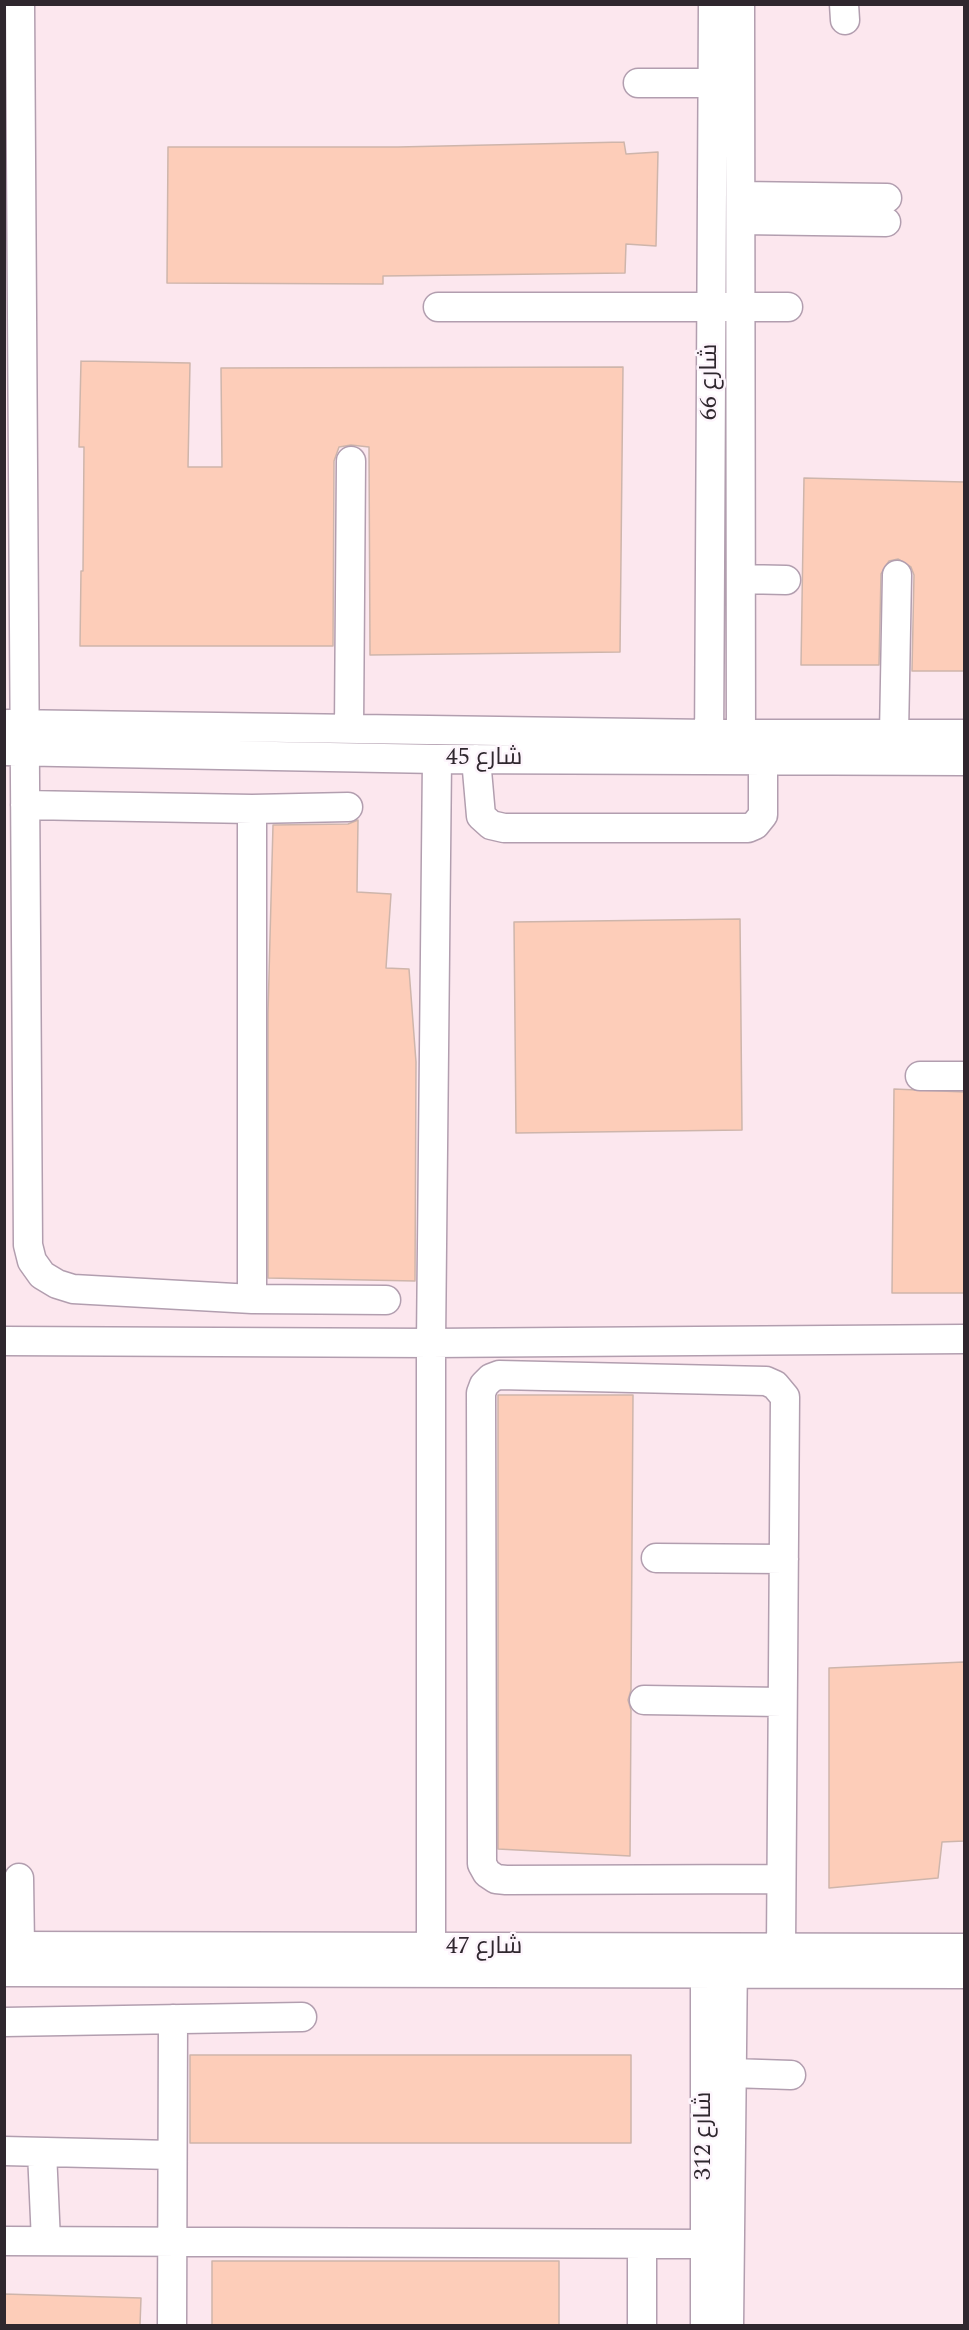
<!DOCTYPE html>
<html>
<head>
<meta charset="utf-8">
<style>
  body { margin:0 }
  #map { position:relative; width:969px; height:2330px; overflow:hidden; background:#fdf5fc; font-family:Spectral,serif }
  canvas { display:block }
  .frame { position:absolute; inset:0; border:6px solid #2f272e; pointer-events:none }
</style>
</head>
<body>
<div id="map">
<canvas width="969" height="2330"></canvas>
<div class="frame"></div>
</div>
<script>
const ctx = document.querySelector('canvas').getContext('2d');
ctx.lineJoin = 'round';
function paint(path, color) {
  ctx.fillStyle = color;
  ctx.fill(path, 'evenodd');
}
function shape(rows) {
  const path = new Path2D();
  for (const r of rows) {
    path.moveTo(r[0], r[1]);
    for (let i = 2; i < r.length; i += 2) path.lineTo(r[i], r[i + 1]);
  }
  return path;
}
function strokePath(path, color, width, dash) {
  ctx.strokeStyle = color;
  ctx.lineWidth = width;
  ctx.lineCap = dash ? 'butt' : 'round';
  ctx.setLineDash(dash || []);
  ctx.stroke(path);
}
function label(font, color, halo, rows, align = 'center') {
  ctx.font = font + ' Spectral,Cairo,serif';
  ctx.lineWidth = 5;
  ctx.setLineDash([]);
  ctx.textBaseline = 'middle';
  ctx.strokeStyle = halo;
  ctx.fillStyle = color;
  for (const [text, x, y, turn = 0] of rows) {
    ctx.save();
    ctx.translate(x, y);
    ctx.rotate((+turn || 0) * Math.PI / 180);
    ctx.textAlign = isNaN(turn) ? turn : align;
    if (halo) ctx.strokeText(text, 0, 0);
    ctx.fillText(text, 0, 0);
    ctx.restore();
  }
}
paint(shape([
  [5,5,964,5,964,2325,5,2326]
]), '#fce7ee');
const building = shape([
  [624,142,626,154,658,152,656,246,626,244,625,273,383,276,383,284,167,283,168,147,398,147,624,142],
  [81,361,190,363,188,467,222,467,221,368,623,367,620,652,370,655,369,447,351,445,339,447,334,461,333,646,80,646,81,571,83,571,84,447,79,447,81,361],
  [804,478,964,482,964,671,912,671,914,575,911,567,898,559,889,561,881,574,879,665,801,665,804,478],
  [358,820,357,892,391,894,386,968,409,969,416,1062,415,1281,268,1278,268,1013,273,825,348,824,358,820],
  [740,919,742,1130,516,1133,514,922,740,919],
  [894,1089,964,1092,964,1293,892,1293,894,1089],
  [498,1395,633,1395,631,1690,628,1700,631,1710,630,1856,498,1849,498,1395],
  [964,1662,964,1841,942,1842,938,1878,829,1888,829,1668,964,1662],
  [190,2055,631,2055,631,2143,190,2143,190,2055],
  [212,2261,559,2261,559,2325,212,2325,212,2261],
  [4,2294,141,2298,140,2325,4,2325,4,2294]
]);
paint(building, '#fdcdb9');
strokePath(building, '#ceb5ab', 1.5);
const minor = shape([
  [20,4,28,1245,32,1261,42,1275,57,1284,73,1289,252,1299,386,1300],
  [740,4,741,752],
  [844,4,845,20],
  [638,83,713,83],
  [741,196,887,198],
  [741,220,886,222],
  [438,307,788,307],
  [741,579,786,580],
  [7,724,710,734,964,734],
  [349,728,351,461],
  [894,734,897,575],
  [4,751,437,759,964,761],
  [709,752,713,4],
  [476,759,481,816,491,825,504,828,748,828,755,825,763,815,763,760],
  [25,805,252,809,348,807],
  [252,809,252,1299],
  [920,1076,964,1076],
  [4,1341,431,1343,964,1339],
  [656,1558,784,1559],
  [644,1700,782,1702],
  [19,1878,20,1946],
  [4,1946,964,1948],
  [781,1947,785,1397,775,1385,766,1381,499,1375,491,1378,484,1385,481,1393,482,1864,487,1873,496,1879,506,1880,781,1879],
  [431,1948,431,1343,437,759],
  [4,1972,964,1974],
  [4,2022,302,2017],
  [732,2073,791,2075],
  [4,2151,172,2155],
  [42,2152,46,2241],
  [4,2241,705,2244],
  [172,2326,173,2019],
  [642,2326,642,2244],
  [705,2326,705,1956],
  [729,2326,733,1956]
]);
strokePath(minor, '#b29eaf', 31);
strokePath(minor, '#fff', 28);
label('24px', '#2f272e', '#fdf5fc', [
  ["شارع 66",711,382,-90],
  ["شارع 45",484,759],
  ["شارع 47",484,1948],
  ["شارع 312",705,2136,-90]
]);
</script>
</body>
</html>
